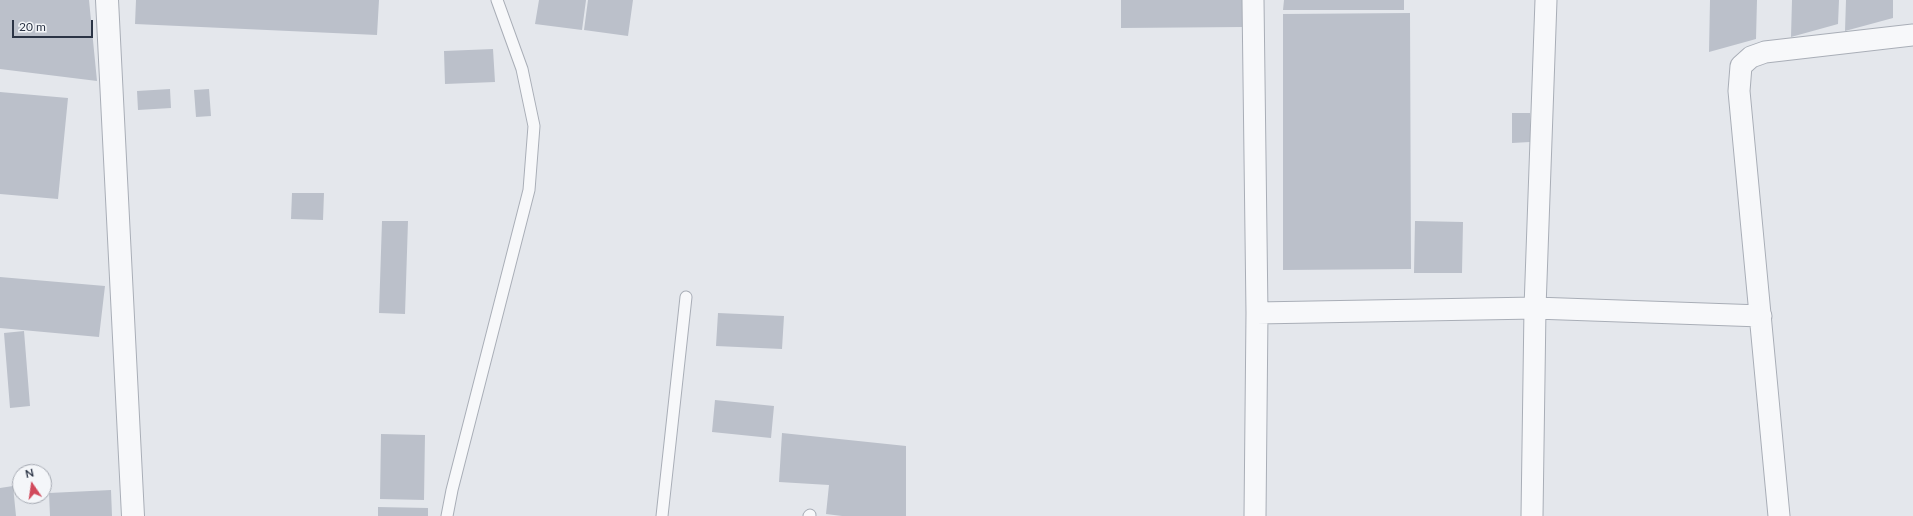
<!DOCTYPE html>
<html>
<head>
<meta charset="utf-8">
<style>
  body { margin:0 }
  #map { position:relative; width:1913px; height:516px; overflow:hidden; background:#e4e7ec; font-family:Lato,sans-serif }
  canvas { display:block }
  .north { position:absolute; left:12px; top:464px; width:40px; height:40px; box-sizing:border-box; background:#f4f6f9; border:1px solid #a4a8b1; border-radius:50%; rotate:347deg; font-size:11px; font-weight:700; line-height:16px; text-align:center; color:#2b3445 }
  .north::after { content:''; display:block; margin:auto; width:14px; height:18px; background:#d1495b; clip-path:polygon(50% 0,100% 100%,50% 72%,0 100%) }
  .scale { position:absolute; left:12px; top:20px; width:81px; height:18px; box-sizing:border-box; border:2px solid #2b3445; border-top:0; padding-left:5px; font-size:12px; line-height:14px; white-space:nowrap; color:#2b3445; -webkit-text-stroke:3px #f4f6f9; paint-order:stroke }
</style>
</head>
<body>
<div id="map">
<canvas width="1913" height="516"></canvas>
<div class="north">N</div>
<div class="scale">20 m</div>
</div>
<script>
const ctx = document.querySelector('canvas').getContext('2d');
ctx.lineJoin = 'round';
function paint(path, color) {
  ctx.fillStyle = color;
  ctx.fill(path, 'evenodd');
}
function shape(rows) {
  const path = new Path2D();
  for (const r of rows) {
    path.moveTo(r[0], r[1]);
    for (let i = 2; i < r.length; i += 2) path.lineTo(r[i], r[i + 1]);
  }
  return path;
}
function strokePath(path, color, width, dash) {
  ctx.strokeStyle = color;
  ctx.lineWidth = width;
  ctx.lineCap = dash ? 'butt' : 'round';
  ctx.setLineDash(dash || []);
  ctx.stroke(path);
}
paint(shape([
  [0,0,89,0,97,81,0,69],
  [136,0,379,0,377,35,135,24],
  [539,0,586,0,582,30,535,24],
  [588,0,633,0,628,36,584,30],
  [1121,0,1242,0,1243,27,1121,28],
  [1284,0,1404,0,1404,10,1283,10],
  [1710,0,1757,0,1756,39,1709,52],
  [1792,0,1839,0,1838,24,1791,37],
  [1846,0,1893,0,1893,18,1845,31],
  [1410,13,1411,269,1283,270,1283,14],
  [493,49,495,82,445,84,444,51],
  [170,89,171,108,138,110,137,91],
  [209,89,211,116,196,117,194,90],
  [0,92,68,98,58,199,0,194],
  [1512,113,1530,113,1530,142,1512,143],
  [292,193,324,193,323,220,291,219],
  [382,221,408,221,405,314,379,313],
  [1415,221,1463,222,1462,273,1414,273],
  [0,277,105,286,99,337,0,328],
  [718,313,784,316,782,349,716,346],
  [24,331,30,406,10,408,4,333],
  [715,400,774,406,771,438,712,432],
  [782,433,906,446,906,516,842,516,826,514,829,485,779,482],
  [381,434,425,435,424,500,380,499],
  [13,486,16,516,0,516,0,488],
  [111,490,112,516,50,516,49,493],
  [378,507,428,508,428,516,378,516]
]), '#bbc0ca');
const service = shape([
  [447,516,452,490,529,190,534,126,522,69,497,0],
  [662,516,686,297],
  [809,516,810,515]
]);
const minor = shape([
  [1253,0,1257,313,1535,308,1761,316],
  [1255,516,1257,313],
  [1532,516,1535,308,1546,0],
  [1779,516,1739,91,1741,66,1751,57,1765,52,1913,35]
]);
const tertiary = shape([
  [107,0,133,516]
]);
strokePath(service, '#a9aeb7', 13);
strokePath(minor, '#a9aeb7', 23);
strokePath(tertiary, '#a9aeb7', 24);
strokePath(service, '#f7f8fa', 11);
strokePath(minor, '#f7f8fa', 21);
strokePath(tertiary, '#f7f8fa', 22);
</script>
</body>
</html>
